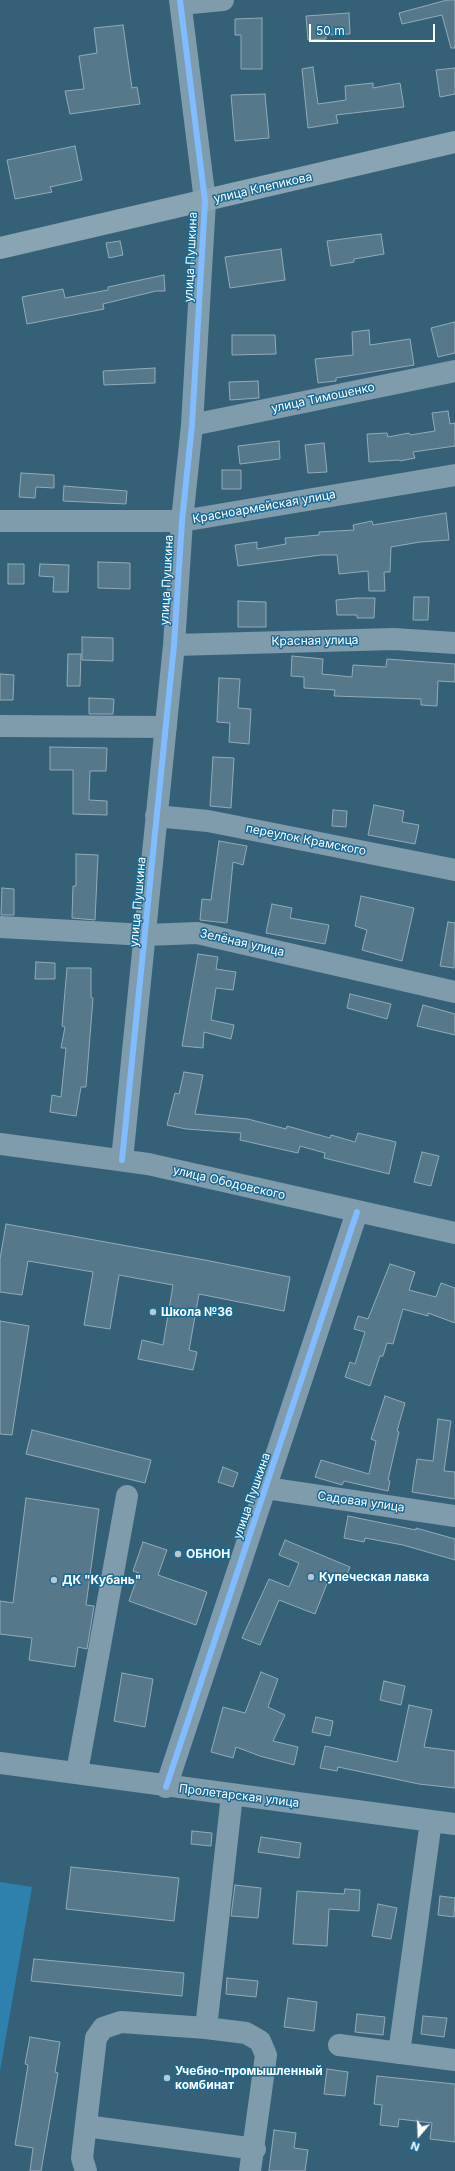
<!DOCTYPE html>
<html>
<head>
<meta charset="utf-8">
<style>
  body { margin:0 }
  #map { position:relative; width:455px; height:2171px; overflow:hidden; background:#356178; font-family:Inter,sans-serif }
  canvas { display:block }
  .north { position:absolute; left:399px; top:2115px; width:40px; height:40px; -webkit-text-stroke:3px #186a95; paint-order:stroke; rotate:199deg; font-size:11px; font-weight:700; line-height:16px; text-align:center; color:#fff }
  .north::after { content:''; display:block; margin:auto; width:14px; height:18px; background:#fff; clip-path:polygon(50% 0,100% 100%,50% 72%,0 100%) }
  .scale { position:absolute; left:309px; top:24px; width:126px; height:18px; box-sizing:border-box; border:2px solid #fff; border-top:0; padding-left:5px; font-size:12px; line-height:14px; white-space:nowrap; color:#fff; -webkit-text-stroke:3px #186a95; paint-order:stroke }
</style>
</head>
<body>
<div id="map">
<canvas width="455" height="2171"></canvas>
<div class="north">N</div>
<div class="scale">50 m</div>
</div>
<script>
const ctx = document.querySelector('canvas').getContext('2d');
ctx.lineJoin = 'round';
function paint(path, color) {
  ctx.fillStyle = color;
  ctx.fill(path, 'evenodd');
}
function shape(rows) {
  const path = new Path2D();
  for (const r of rows) {
    path.moveTo(r[0], r[1]);
    for (let i = 2; i < r.length; i += 2) path.lineTo(r[i], r[i + 1]);
  }
  return path;
}
function strokePath(path, color, width, dash) {
  ctx.strokeStyle = color;
  ctx.lineWidth = width;
  ctx.lineCap = dash ? 'butt' : 'round';
  ctx.setLineDash(dash || []);
  ctx.stroke(path);
}
function label(font, color, halo, rows, align = 'center') {
  ctx.font = font + ' Inter,sans-serif';
  ctx.lineWidth = 3;
  ctx.setLineDash([]);
  ctx.textBaseline = 'middle';
  ctx.strokeStyle = halo;
  ctx.fillStyle = color;
  for (const [text, x, y, turn = 0] of rows) {
    ctx.save();
    ctx.translate(x, y);
    ctx.rotate((+turn || 0) * Math.PI / 180);
    ctx.textAlign = isNaN(turn) ? turn : align;
    if (halo) ctx.strokeText(text, 0, 0);
    ctx.fillText(text, 0, 0);
    ctx.restore();
  }
}
paint(shape([
  [0,1882,32,1887,0,2071]
]), '#2d81ac');
const building = shape([
  [447,0,455,0,455,48,451,48,442,15,402,24,399,13,447,0],
  [349,13,350,34,326,35,326,39,308,40,306,16,349,13],
  [262,18,262,69,241,69,241,35,235,35,235,19,262,18],
  [123,25,132,88,137,87,140,104,70,114,65,91,84,89,79,56,97,53,94,28,123,25],
  [313,67,318,104,346,100,345,86,373,83,373,88,400,83,404,107,336,115,338,123,308,128,302,69,313,67],
  [455,68,455,94,440,97,436,70,455,68],
  [265,94,269,138,235,141,231,95,265,94],
  [75,146,82,180,50,187,52,192,15,199,7,160,75,146],
  [381,234,384,254,354,259,354,262,331,266,327,241,381,234],
  [120,241,123,255,109,258,106,243,120,241],
  [281,249,285,280,230,288,225,257,281,249],
  [164,275,165,291,156,291,103,304,104,309,27,324,22,297,63,289,65,298,108,290,108,287,164,275],
  [455,322,455,353,438,357,431,328,455,322],
  [369,330,370,345,410,339,414,365,336,378,336,381,318,383,315,359,353,355,352,332,369,330],
  [232,335,275,335,276,354,232,355,232,335],
  [155,368,155,383,104,385,103,371,155,368],
  [258,381,259,398,230,400,229,382,258,381],
  [448,411,450,424,455,423,455,446,413,452,415,458,400,461,399,460,369,462,367,434,387,433,388,437,409,433,410,435,435,431,432,413,448,411],
  [279,441,280,459,240,464,238,446,279,441],
  [324,443,327,472,308,473,305,445,324,443],
  [222,470,241,470,241,489,222,489,222,470],
  [21,473,54,475,54,488,36,487,35,498,19,497,21,473],
  [64,486,127,491,126,504,63,501,64,486],
  [446,513,449,540,420,542,391,547,390,572,384,572,385,591,369,591,368,571,339,574,337,555,321,555,238,566,235,545,257,542,257,549,286,544,285,538,319,535,319,532,354,530,353,525,372,521,373,525,446,513],
  [98,562,130,563,130,589,98,588,98,562],
  [8,564,24,564,24,584,8,584,8,564],
  [40,564,69,565,68,592,53,592,54,577,39,576,40,564],
  [414,597,429,597,428,620,413,620,414,597],
  [357,598,375,598,374,618,357,618,357,615,337,615,336,600,357,598],
  [238,601,266,602,266,627,238,627,238,601],
  [82,637,113,638,113,661,82,660,82,637],
  [68,654,81,654,80,686,67,686,68,654],
  [292,656,323,659,322,674,352,677,353,665,386,667,387,659,455,664,455,682,438,681,437,706,421,705,421,699,334,696,335,690,304,688,304,677,291,676,292,656],
  [0,674,14,675,13,700,0,700,0,674],
  [219,678,240,679,238,708,251,709,249,744,229,742,230,723,217,722,219,678],
  [89,698,114,699,113,714,89,714,89,698],
  [50,747,107,748,106,771,90,771,89,800,107,801,107,815,73,814,73,770,50,770,50,747],
  [213,757,234,758,231,808,210,806,213,757],
  [374,805,404,811,402,822,419,825,415,844,368,835,374,805],
  [333,810,347,811,346,827,332,826,333,810],
  [219,841,247,846,243,865,233,862,227,923,200,920,202,899,211,900,219,841],
  [76,854,98,855,95,920,72,918,73,886,76,886,76,854],
  [2,888,14,889,14,915,1,915,2,888],
  [361,896,414,908,402,961,362,950,367,930,355,926,361,896],
  [272,904,292,908,290,918,329,925,325,944,266,933,272,904],
  [448,922,455,923,454,968,440,966,448,922],
  [198,954,218,957,216,969,236,972,233,990,216,988,211,1020,234,1025,231,1039,204,1032,203,1048,182,1046,198,954],
  [36,962,55,963,55,979,35,979,36,962],
  [67,968,91,968,91,997,93,998,86,1087,81,1087,76,1116,50,1112,52,1095,61,1097,66,1048,61,1048,65,1027,62,1026,67,968],
  [350,994,391,1004,387,1019,347,1008,350,994],
  [423,1005,455,1014,455,1035,417,1026,423,1005],
  [184,1072,203,1075,195,1114,248,1119,286,1129,287,1126,330,1138,331,1135,355,1142,358,1133,396,1142,389,1174,324,1158,325,1153,300,1146,298,1153,240,1140,241,1133,186,1129,167,1125,175,1093,179,1094,184,1072],
  [422,1152,439,1156,431,1186,414,1182,422,1152],
  [6,1224,205,1260,290,1277,284,1311,199,1294,189,1350,197,1352,193,1370,138,1359,142,1340,163,1345,173,1285,119,1275,110,1329,84,1325,93,1272,28,1261,22,1295,0,1292,0,1259,6,1224],
  [390,1264,415,1272,409,1290,436,1297,441,1283,455,1288,455,1323,428,1313,428,1316,403,1309,393,1344,387,1343,383,1356,380,1356,370,1386,345,1377,350,1362,355,1364,365,1332,354,1329,358,1316,368,1319,390,1264],
  [0,1321,29,1326,12,1435,0,1434,0,1321],
  [385,1396,405,1403,397,1431,399,1432,388,1480,390,1481,388,1491,344,1481,342,1485,315,1477,321,1460,369,1474,376,1441,371,1439,385,1396],
  [438,1419,451,1421,444,1471,455,1472,455,1499,412,1492,417,1459,433,1461,438,1419],
  [32,1430,151,1460,145,1483,26,1454,32,1430],
  [223,1467,238,1473,233,1487,218,1482,223,1467],
  [26,1498,99,1509,86,1605,94,1606,87,1649,78,1647,75,1667,29,1660,32,1638,0,1634,0,1601,13,1603,26,1498],
  [348,1516,416,1530,416,1528,455,1539,455,1560,403,1545,365,1538,364,1542,344,1538,348,1516],
  [285,1540,350,1567,344,1582,330,1576,315,1614,279,1600,260,1645,242,1638,269,1579,289,1587,299,1563,279,1555,285,1540],
  [143,1542,167,1550,158,1575,207,1592,196,1625,129,1601,139,1573,133,1571,143,1542],
  [261,1672,278,1679,268,1707,285,1715,273,1741,298,1747,294,1765,260,1756,236,1747,233,1758,211,1752,223,1707,245,1713,261,1672],
  [122,1673,153,1679,145,1727,114,1721,122,1673],
  [384,1681,405,1686,401,1705,380,1700,384,1681],
  [409,1705,432,1710,424,1747,455,1751,455,1788,419,1784,338,1767,337,1771,320,1768,325,1746,397,1762,409,1705],
  [316,1717,333,1721,330,1736,312,1732,316,1717],
  [192,1831,212,1833,211,1846,191,1844,192,1831],
  [261,1837,301,1843,299,1858,258,1852,261,1837],
  [71,1867,179,1878,174,1921,66,1909,71,1867],
  [235,1885,261,1888,258,1918,231,1916,235,1885],
  [345,1889,360,1890,359,1911,329,1909,327,1946,293,1944,297,1891,344,1894,345,1889],
  [440,1896,455,1898,454,1917,438,1915,440,1896],
  [378,1904,397,1908,391,1939,372,1936,378,1904],
  [34,1959,184,1973,182,1996,31,1981,34,1959],
  [227,1978,258,1981,256,1997,226,1994,227,1978],
  [288,1998,317,2002,314,2031,284,2027,288,1998],
  [357,2014,385,2017,383,2035,355,2032,357,2014],
  [423,2016,447,2018,444,2037,421,2034,423,2016],
  [30,2037,60,2042,55,2072,58,2073,41,2171,30,2171,33,2148,15,2145,28,2065,25,2064,30,2037],
  [327,2069,348,2072,345,2096,324,2094,327,2069],
  [377,2076,455,2084,455,2142,430,2139,432,2123,399,2119,398,2127,380,2125,382,2105,374,2104,377,2076],
  [274,2130,296,2133,294,2148,308,2150,305,2171,269,2171,274,2130]
]);
paint(building, '#55798b');
strokePath(building, '#92abb8', 1);
strokePath(shape([
  [181,4,223,0],
  [192,425,455,371],
  [0,521,182,521,455,475],
  [174,645,394,639,455,643],
  [0,726,166,727],
  [156,816,208,821,455,870],
  [0,927,146,935,197,933,455,992],
  [0,1144,148,1164,455,1233],
  [122,1160,174,645,182,521,192,425,205,201,180,0],
  [266,1488,455,1516],
  [0,1763,455,1824],
  [77,1772,127,1496],
  [166,1787,357,1212],
  [206,2028,232,1795],
  [339,2045,455,2060],
  [399,2053,431,1821],
  [86,2126,255,2149],
  [86,2171,82,2158,96,2038,103,2028,121,2022,206,2028,246,2033,260,2041,266,2055,250,2171]
]), '#7e9cab', 22);
strokePath(shape([
  [0,248,455,142]
]), '#89a4b2', 22);
strokePath(shape([
  [122,1160,174,645,182,521,192,425,205,201,180,0],
  [166,1787,357,1212]
]), '#80bcff', 6);
for (const [x, y, r, color] of [
  [153,1312,4,"#b8c8d0"],
  [178,1554,4,"#b8c8d0"],
  [311,1577,4,"#b8c8d0"],
  [54,1580,4,"#b8c8d0"],
  [167,2078,4,"#b8c8d0"]
]) {
  const dot = new Path2D();
  dot.arc(x, y, r, 0, 2 * Math.PI);
  ctx.fillStyle = color;
  ctx.fill(dot);
  strokePath(dot, '#186a95', 1.5);
}
label('12px', '#fff', '#186a95', [
  ["улица Клепикова",263,188,-13],
  ["улица Пушкина",191,257,-87],
  ["улица Тимошенко",323,398,-12],
  ["Красноармейская улица",264,507,-10],
  ["улица Пушкина",167,580,-87],
  ["Красная улица",315,641,-1],
  ["переулок Крамского",306,840,11],
  ["улица Пушкина",138,902,-85],
  ["Зелёная улица",242,943,13],
  ["улица Ободовского",229,1183,13],
  ["улица Пушкина",252,1496,-71],
  ["Садовая улица",361,1502,8],
  ["Пролетарская улица",239,1796,7]
]);
label('bold 12px', '#fff', '#186a95', [
  ["Школа №36",161,1312],
  ["ОБНОН",186,1554],
  ["Купеческая лавка",319,1577],
  ["ДК \"Кубань\"",62,1580],
  ["Учебно-промышленный",175,2071],
  ["комбинат",175,2085]
], 'left');
</script>
</body>
</html>
